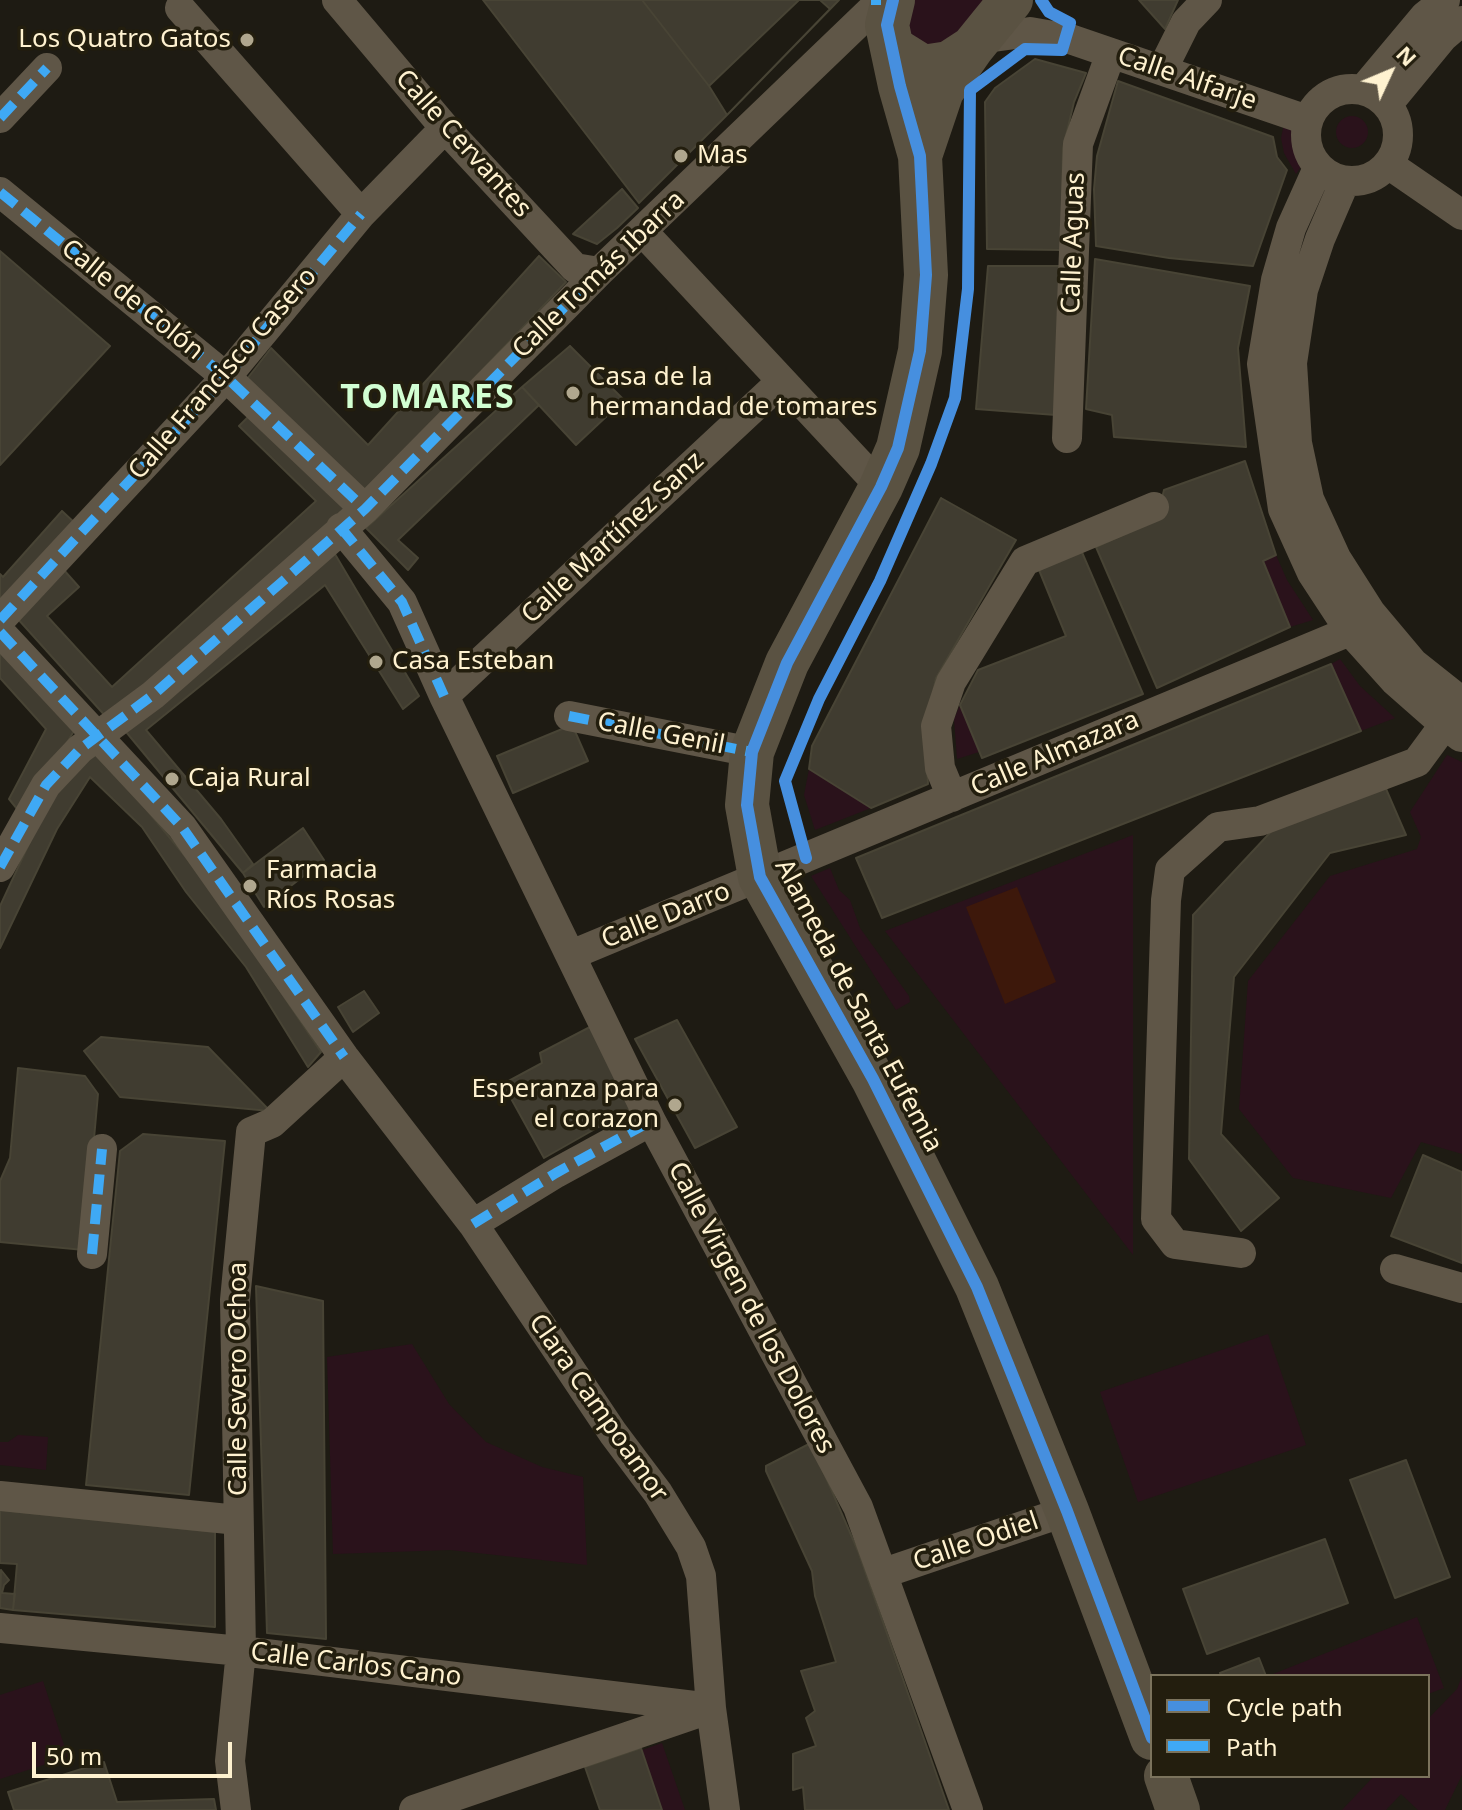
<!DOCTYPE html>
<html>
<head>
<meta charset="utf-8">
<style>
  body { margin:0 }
  #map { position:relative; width:1462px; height:1810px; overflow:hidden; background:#1e1b13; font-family:"Noto Sans",sans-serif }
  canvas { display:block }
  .legend { position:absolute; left:1150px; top:1674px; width:280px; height:104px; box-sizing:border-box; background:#231e0e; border:2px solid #7b735c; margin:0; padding:10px 14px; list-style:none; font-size:24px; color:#fff2d0 }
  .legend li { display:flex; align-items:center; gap:16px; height:40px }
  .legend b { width:40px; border:2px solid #7b735c }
  .north { position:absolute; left:1350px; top:32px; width:80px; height:80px; -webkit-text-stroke:6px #231e0e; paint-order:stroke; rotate:46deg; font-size:22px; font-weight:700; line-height:32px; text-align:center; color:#fff2d0 }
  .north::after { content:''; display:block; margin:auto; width:28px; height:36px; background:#fff2d0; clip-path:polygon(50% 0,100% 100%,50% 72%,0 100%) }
  .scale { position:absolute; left:32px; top:1742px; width:200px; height:36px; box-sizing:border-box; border:4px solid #fff2d0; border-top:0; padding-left:10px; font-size:24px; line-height:28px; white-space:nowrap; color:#fff2d0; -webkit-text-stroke:6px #231e0e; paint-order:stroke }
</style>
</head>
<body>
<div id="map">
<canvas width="1462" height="1810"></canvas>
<ul class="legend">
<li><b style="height:10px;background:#468fdf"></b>Cycle path</li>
<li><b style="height:10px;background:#3fa9f5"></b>Path</li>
</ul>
<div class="north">N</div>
<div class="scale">50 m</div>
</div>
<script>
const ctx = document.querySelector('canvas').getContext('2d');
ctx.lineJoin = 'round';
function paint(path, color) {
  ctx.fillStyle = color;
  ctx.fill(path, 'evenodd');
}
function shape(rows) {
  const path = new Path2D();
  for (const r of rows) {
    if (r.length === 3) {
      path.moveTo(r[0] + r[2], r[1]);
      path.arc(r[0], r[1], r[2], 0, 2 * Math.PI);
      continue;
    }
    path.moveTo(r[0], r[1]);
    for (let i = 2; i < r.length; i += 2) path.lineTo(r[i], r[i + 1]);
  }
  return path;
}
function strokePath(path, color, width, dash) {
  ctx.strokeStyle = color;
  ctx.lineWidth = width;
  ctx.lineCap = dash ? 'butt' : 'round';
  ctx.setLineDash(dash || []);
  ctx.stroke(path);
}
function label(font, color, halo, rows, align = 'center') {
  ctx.font = font + ' "Noto Sans",sans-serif';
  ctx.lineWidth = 7;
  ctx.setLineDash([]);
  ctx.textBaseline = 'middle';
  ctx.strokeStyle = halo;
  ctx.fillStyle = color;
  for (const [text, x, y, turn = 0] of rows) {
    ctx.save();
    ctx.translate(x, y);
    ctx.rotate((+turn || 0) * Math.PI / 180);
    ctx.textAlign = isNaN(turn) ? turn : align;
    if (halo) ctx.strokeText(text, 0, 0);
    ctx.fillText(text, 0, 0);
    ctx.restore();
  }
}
paint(shape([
  [910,0,988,0,949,44,924,49,912,39,903,22],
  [1352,132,16],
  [1284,124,1296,129,1297,140,1308,157,1296,174,1284,153,1281,138],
  [1276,555,1287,580,1313,620,1290,627,1263,561],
  [1340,659,1360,686,1395,718,1361,731,1331,664],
  [960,705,979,752,957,759,954,719],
  [1447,755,1462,762,1462,1154,1421,1142,1391,1198,1293,1178,1239,1109,1248,981,1330,876,1417,849,1421,837,1410,812],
  [809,769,871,808,815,830,804,795],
  [1133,835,1133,1255,885,931],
  [830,868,839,890,850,900,860,928,909,996,910,1002,896,1010,811,876],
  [1268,1334,1306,1445,1138,1502,1100,1392],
  [412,1344,449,1404,486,1442,542,1467,583,1477,587,1565,450,1550,333,1554,327,1357],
  [18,1435,48,1437,46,1470,0,1465,0,1442,8,1442],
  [1417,1617,1444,1688,1428,1694,1428,1676,1268,1676],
  [1462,1676,1462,1775,1445,1810,1418,1810,1401,1794,1386,1810,1342,1810,1374,1776,1428,1776,1428,1719,1457,1689],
  [43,1681,68,1757,0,1779,0,1695],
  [662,1743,685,1810,662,1810,642,1750]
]), '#2a121b');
paint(shape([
  [1017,887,1056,982,1005,1004,966,907]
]), '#3d180b');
const building = shape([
  [483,0,642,0,709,86,727,115,639,203,483,0],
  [642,0,839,0,727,115,709,86,642,0],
  [799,0,820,0,830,9,727,115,709,86,799,0],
  [1139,0,1178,0,1165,29,1139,0],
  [1035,59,1086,73,1074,102,1063,148,1061,250,987,249,985,102,995,88,1035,59],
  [1118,81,1273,137,1277,157,1287,170,1253,266,1169,258,1096,246,1094,189,1097,156,1118,81],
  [622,189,638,208,617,228,597,244,573,234,622,189],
  [0,251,110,346,0,465,0,251],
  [539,256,566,282,366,492,247,379,271,348,368,445,539,256],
  [1095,259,1250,286,1238,348,1246,447,1114,437,1112,415,1086,409,1095,259],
  [988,266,1061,266,1056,415,976,409,988,266],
  [570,346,624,400,576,445,522,387,570,346],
  [522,387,539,405,398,540,418,558,408,570,366,528,522,387],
  [258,407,354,505,108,719,17,618,63,569,79,587,47,616,112,687,316,501,239,426,258,407],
  [1245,461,1276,555,1263,561,1290,627,1157,688,1096,547,1157,519,1164,490,1245,461],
  [941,498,1016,540,936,678,925,730,928,784,871,808,809,769,812,746,941,498],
  [62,511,77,525,0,601,0,574,3,577,62,511],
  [329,544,419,696,403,709,325,585,146,730,221,819,253,864,243,873,122,727,329,544],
  [1081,550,1143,694,982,758,960,705,978,670,1066,636,1039,570,1081,550],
  [0,652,74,731,22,815,9,799,46,729,0,678,0,652],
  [1331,664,1361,731,882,918,856,858,1331,664],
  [567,727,574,729,588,761,513,793,497,756,567,727],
  [91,750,136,797,209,885,321,1052,308,1067,246,967,186,892,142,827,90,777,57,829,0,948,0,906,57,784,91,750],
  [1380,775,1406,835,1330,853,1234,977,1221,1134,1279,1198,1241,1231,1189,1159,1193,915,1281,821,1380,775],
  [303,828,324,860,264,907,243,873,303,828],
  [364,991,379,1013,353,1032,338,1007,364,991],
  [677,1020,737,1127,695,1148,635,1039,677,1020],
  [590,1027,632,1108,544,1158,503,1084,542,1063,540,1053,590,1027],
  [101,1037,208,1047,270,1111,120,1097,84,1051,101,1037],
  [18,1068,85,1076,98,1094,84,1250,0,1242,0,1181,10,1158,18,1068],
  [143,1134,225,1141,189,1495,86,1485,120,1151,143,1134],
  [1423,1155,1462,1172,1462,1263,1391,1236,1423,1155],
  [256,1286,323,1301,326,1639,267,1633,256,1286],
  [811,1443,858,1551,949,1810,805,1810,803,1787,793,1790,793,1754,816,1746,806,1718,815,1711,801,1671,836,1662,815,1596,812,1571,766,1471,766,1466,811,1443],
  [1406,1460,1450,1577,1395,1598,1350,1480,1406,1460],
  [0,1510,215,1532,215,1627,13,1610,17,1564,0,1563,0,1510],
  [1325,1539,1348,1603,1207,1654,1183,1589,1325,1539],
  [1,1570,9,1580,4,1585,2,1593,15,1594,13,1610,0,1608,1,1570],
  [1259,1658,1266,1676,1221,1676,1220,1673,1259,1658],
  [641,1748,662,1810,600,1810,585,1767,641,1748],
  [104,1762,117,1802,214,1799,216,1810,14,1810,8,1792,104,1762]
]);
paint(building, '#403c30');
strokePath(building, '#484435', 2);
strokePath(shape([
  [337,0,445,128,575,268,599,272],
  [180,8,361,214],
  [979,39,1030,32,1070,39,1307,120],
  [1162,70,1186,22,1207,0],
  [1352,135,46],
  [1363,90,1425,16,1445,0],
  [1387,105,1443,37,1462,21],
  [0,118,47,68],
  [1388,164,1462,215],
  [1318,168,1291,228,1276,280,1262,364,1283,509,1312,573,1350,631,1395,681,1445,725,1461,737],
  [1345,181,1320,239,1303,290,1292,363,1297,443,1309,499,1336,558,1371,613,1413,663,1462,702],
  [0,192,226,377,365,509],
  [643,232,881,487],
  [1067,438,1078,144,1111,53],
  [341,528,402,602,444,696,651,1121,858,1507,968,1810],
  [0,620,226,377,361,214,445,128],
  [0,632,182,827,344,1057,473,1224,613,1433,658,1493,691,1547,701,1576,711,1708,725,1810],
  [444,696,782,381],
  [569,716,752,752],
  [952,797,940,768,936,726,951,682,1025,561,1154,507],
  [0,867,46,785,80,749,153,695,365,509,599,272,882,0],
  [571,955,1350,631],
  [473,1224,556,1173,651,1121],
  [1241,1253,1175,1244,1156,1219,1166,900,1170,870,1218,827,1260,821,1417,762,1462,701],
  [92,1254,102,1149],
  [1395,1269,1462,1288],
  [0,1496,238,1520],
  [884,1573,1067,1511],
  [0,1628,241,1651,711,1708],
  [236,1810,230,1761,241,1651,235,1300,251,1132,272,1123,344,1057],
  [414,1810,706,1710]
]), '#5f5647', 30);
strokePath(shape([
  [893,0,887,25,900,86,920,156,926,275,920,351,898,448,881,487,787,663,752,752,747,805,760,877,873,1079,977,1287,1067,1511,1152,1738],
  [894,49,923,67,949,63,972,48,1011,0],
  [920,156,942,91,972,48],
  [1166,1776,1178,1810]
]), '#5a5242', 44);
strokePath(shape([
  [876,5,876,0],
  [0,118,47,68],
  [0,192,226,377,365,509],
  [341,528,402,602,444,696],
  [0,620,226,377,361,214],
  [0,632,182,827,344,1057],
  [569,716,752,752],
  [0,867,46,785,80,749,153,695,365,509,599,272],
  [473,1224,556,1173,651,1121],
  [92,1254,102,1149]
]), '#3fa9f5', 10, [20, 10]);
strokePath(shape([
  [893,0,887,25,900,86,920,156,926,275,920,351,898,448,881,487,787,663,752,752,747,805,760,877,873,1079,977,1287,1067,1511,1152,1738],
  [806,858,785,781,819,699,880,581,931,464,955,398,968,289,970,90,1025,49,1062,50,1070,23,1049,12,1041,0]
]), '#468fdf', 12);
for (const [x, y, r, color] of [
  [247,40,8,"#b0a78e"],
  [681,156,8,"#b0a78e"],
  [573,393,8,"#b0a78e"],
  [376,662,8,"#b0a78e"],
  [172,779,8,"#b0a78e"],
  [250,886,8,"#b0a78e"],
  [675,1105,8,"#b0a78e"]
]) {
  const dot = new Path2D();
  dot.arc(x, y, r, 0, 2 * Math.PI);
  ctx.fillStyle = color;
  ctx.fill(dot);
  strokePath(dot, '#231e0e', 3);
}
label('26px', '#fff2d0', '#231e0e', [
  ["Los Quatro Gatos",231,40,"right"],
  ["Mas",697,156],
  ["Casa de la",589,378],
  ["hermandad de tomares",589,408],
  ["Casa Esteban",392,662],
  ["Caja Rural",188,779],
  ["Farmacia",266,871],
  ["Ríos Rosas",266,901],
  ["Esperanza para",659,1090,"right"],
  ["el corazon",659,1120,"right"]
], 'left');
label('26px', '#fff2d0', '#231e0e', [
  ["Calle Alfarje",1187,79,19],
  ["Calle Cervantes",463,144,48],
  ["Calle Aguas",1074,243,-88],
  ["Calle Tomás Ibarra",599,275,-44],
  ["Calle de Colón",132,300,39],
  ["Calle Francisco Casero",223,374,-49],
  ["Calle Martínez Sanz",613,538,-43],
  ["Calle Genil",661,734,11],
  ["Calle Almazara",1055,754,-23],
  ["Calle Darro",666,916,-22],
  ["Alameda de Santa Eufemia",858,1006,62],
  ["Calle Virgen de los Dolores",751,1308,62],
  ["Calle Severo Ochoa",239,1379,-90],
  ["Clara Campoamor",598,1408,55],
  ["Calle Odiel",976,1542,-19],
  ["Calle Carlos Cano",356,1665,7]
]);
ctx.letterSpacing = '2px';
label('bold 34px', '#d2ffd2', '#231e0e', [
  ["TOMARES",428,398]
]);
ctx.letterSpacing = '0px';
</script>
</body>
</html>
